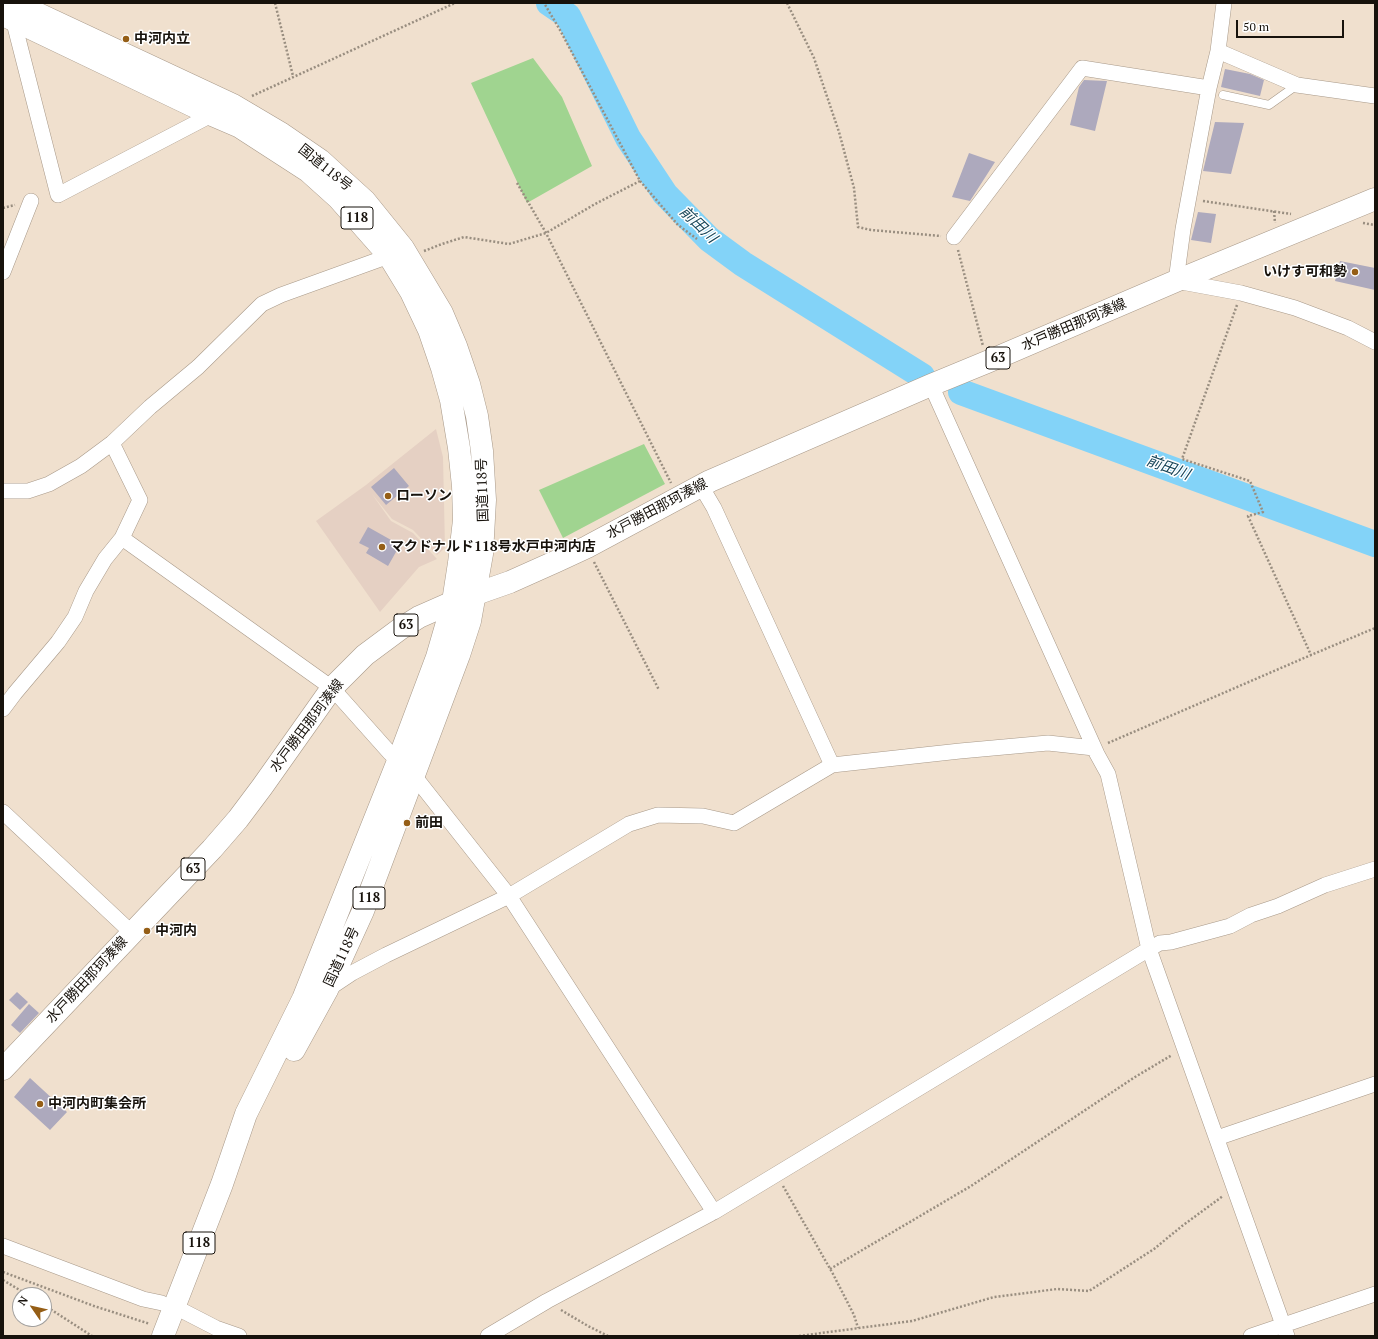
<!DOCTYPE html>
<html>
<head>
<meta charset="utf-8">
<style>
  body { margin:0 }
  #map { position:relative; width:1378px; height:1339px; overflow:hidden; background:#f0e0ce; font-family:"PT Serif",serif }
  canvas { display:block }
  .frame { position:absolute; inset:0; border:4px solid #17120c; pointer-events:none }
  .north { position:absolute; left:12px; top:1287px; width:40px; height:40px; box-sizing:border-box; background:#fff; border:1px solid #a2a09e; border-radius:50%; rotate:304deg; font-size:11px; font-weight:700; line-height:16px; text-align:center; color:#17120c }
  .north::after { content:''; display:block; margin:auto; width:14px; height:18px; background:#955e16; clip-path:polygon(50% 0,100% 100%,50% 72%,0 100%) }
  .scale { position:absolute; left:1236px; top:20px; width:108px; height:18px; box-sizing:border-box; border:2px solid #17120c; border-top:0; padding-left:5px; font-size:12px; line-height:14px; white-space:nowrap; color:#17120c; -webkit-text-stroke:3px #fff; paint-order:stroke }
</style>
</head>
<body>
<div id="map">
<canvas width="1378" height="1339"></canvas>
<div class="frame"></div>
<div class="north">N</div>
<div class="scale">50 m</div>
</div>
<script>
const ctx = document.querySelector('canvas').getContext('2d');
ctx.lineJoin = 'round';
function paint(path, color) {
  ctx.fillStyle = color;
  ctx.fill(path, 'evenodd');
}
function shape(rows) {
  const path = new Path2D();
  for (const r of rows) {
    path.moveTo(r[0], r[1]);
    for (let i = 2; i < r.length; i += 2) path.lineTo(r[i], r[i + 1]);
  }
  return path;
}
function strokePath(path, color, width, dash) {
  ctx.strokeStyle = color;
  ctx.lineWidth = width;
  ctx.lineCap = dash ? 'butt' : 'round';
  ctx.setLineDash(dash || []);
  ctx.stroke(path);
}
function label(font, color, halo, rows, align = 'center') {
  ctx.font = font + ' "PT Serif","Noto Sans JP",serif';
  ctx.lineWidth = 3;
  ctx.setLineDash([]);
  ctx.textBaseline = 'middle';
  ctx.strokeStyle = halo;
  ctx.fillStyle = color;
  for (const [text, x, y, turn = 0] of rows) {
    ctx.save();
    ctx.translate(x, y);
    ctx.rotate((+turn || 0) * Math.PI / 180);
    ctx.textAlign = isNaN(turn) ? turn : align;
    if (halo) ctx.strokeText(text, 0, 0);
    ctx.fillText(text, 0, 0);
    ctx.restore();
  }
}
paint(shape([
  [436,429,443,457,445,548,437,555,413,530,392,519,372,494,391,521,413,533,437,559,419,567,380,612,316,521,366,485]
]), '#e5d0c3');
paint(shape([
  [533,58,562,97,592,166,527,203,471,83],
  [644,444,665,484,563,538,539,490]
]), '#a0d490');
strokePath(shape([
  [549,3,568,16,628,138,665,194,709,239,743,264,922,376],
  [961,392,1375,544]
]), '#83d3f8', 26);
paint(shape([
  [1225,69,1250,74,1264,80,1260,96,1221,87],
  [1084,80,1107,81,1095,131,1070,125,1079,87],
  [1215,122,1244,123,1231,174,1203,171],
  [969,153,995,162,970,201,952,197],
  [1198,212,1216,214,1211,243,1191,240],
  [1340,261,1375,268,1375,290,1335,281],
  [394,468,409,486,386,505,371,487],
  [368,527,400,545,388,566,366,553,369,548,359,543],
  [17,992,28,1002,20,1010,9,1000],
  [29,1004,39,1013,20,1033,11,1025],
  [30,1078,67,1112,50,1130,14,1097]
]), '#ada9bd');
const lane = shape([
  [1223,95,1269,105,1297,85]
]);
const street = shape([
  [1224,3,1218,51,1209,88,1183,229,1176,281,1241,293,1295,308,1348,328,1375,342],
  [12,15,58,195,217,112],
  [1218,51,1297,85,1375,96],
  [954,237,1082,68,1209,88],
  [3,272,31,201],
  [931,385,1097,754,1108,774,1149,949,1287,1336],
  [112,443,140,500,122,538,332,688,389,752,415,777,509,896,714,1212],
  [3,491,28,491,49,484,81,466,112,443,150,407,198,367,262,304,281,295,389,256,396,252],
  [3,709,15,693,58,642,75,617,86,591,105,559,122,538],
  [832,765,960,751,1048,743,1094,748],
  [3,812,132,933],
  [328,989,352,973,386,955,509,896,629,824,658,815,703,816,734,823,832,765,714,508,701,486],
  [1217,1138,1375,1084],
  [3,1246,143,1299,162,1303],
  [183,1311,216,1328,239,1336],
  [488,1336,547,1301,714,1212,1149,949,1160,943,1171,942,1230,926,1251,915,1278,906,1325,885,1375,869],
  [1251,1336,1375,1294]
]);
const primary = shape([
  [3,1069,212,849,238,819,262,787,332,688,365,655,400,629,419,617,453,602,510,582,557,561,587,547,710,481,931,385,987,362,1176,281,1375,199]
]);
const highway = shape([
  [15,3,233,105,282,134,320,160,365,201,403,248,442,313,456,346,469,384,477,416,482,451,485,500,482,554,470,621,459,655,363,911,327,990,294,1050],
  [3,15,212,115,240,127,308,171,338,198,389,256,411,292,429,330,442,368,451,400,459,448,463,486,464,520,459,563,453,602,437,657,398,761,303,999,246,1114,222,1184,163,1336]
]);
strokePath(lane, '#a89989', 9);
strokePath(street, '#a89989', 16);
strokePath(primary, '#a89989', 23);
strokePath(highway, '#a89989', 23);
strokePath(shape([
  [275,3,293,76],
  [787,3,814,58,839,132,854,188,858,227,871,230,941,236],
  [252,96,455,3],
  [640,181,678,225,697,239],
  [517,183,546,233,671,483],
  [1203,201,1291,214],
  [3,208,15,205],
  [1274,211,1275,223],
  [1363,223,1375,225],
  [958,250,983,346],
  [424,251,442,244,464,237,509,244,546,233,595,204,640,181,560,30,544,3],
  [1237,305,1182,459,1250,481,1263,512,1248,516,1311,655],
  [594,562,659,690],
  [1108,743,1311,655,1375,628],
  [783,1186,833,1274,854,1315,858,1328],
  [830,1269,971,1186,1135,1077,1172,1055],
  [3,1272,94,1306,150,1324],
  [3,1280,28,1295],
  [44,1305,92,1336],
  [561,1310,588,1326,608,1336],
  [799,1336,912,1321,994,1297,1057,1289,1089,1291,1154,1249,1182,1226,1223,1196]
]), '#998e80', 2.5, [2, 2]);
strokePath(lane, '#fff', 8);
strokePath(street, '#fff', 15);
strokePath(primary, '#fff', 22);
strokePath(highway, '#fff', 22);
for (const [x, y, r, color] of [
  [126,39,4,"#955e16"],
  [1355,272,4,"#955e16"],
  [388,496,4,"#955e16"],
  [382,547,4,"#955e16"],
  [407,823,4,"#955e16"],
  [147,931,4,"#955e16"],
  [40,1104,4,"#955e16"]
]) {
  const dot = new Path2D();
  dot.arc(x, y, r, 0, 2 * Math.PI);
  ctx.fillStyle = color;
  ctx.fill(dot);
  strokePath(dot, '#fff', 1.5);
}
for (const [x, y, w] of [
  [357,218,32],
  [998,358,24],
  [406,625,24],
  [193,869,24],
  [369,898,32],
  [199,1243,32]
]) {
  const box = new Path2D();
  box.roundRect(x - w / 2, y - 11, w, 22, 3);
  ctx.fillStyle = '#fff';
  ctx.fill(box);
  strokePath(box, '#17120c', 1);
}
label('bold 13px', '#17120c', null, [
  ["118",357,218],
  ["63",998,358],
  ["63",406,625],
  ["63",193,869],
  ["118",369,898],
  ["118",199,1243]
]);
label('bold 14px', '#17120c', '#fff', [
  ["中河内立",134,39],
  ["いけす可和勢",1347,272,"right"],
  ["ローソン",396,496],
  ["マクドナルド118号水戸中河内店",390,547],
  ["前田",415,823],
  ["中河内",155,931],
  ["中河内町集会所",48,1104]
], 'left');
label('14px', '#17120c', '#fff', [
  ["国道118号",325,168,39],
  ["水戸勝田那珂湊線",1074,325,-23],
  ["国道118号",483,490,-92],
  ["水戸勝田那珂湊線",657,509,-28],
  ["水戸勝田那珂湊線",307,726,-53],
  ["国道118号",342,957,-65],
  ["水戸勝田那珂湊線",87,980,-47]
]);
label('italic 15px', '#164457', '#fff', [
  ["前田川",698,225,44],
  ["前田川",1168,468,20]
]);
</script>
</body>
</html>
